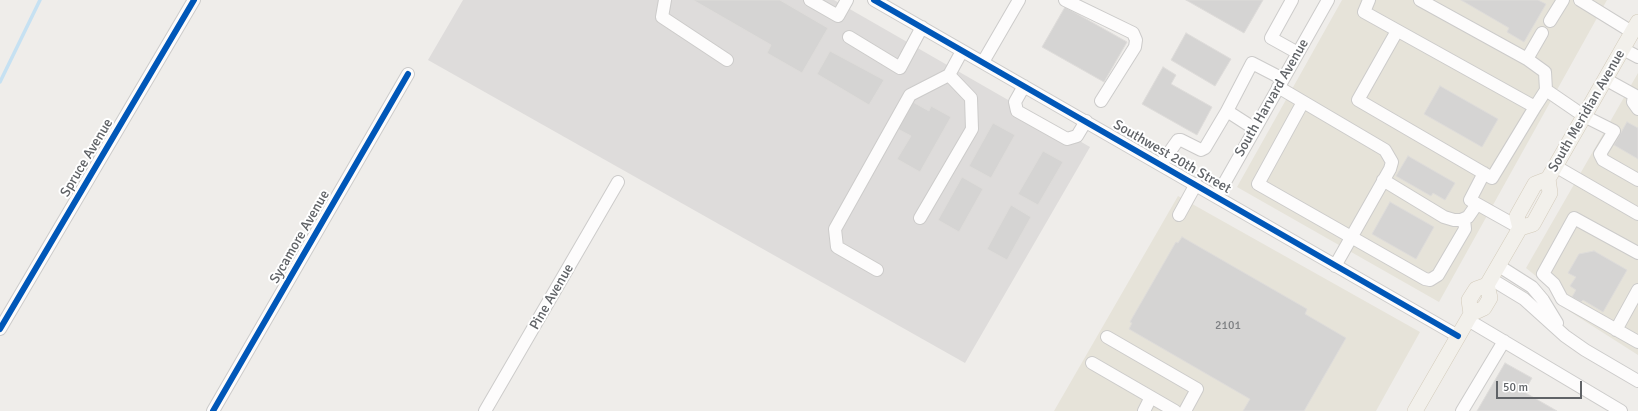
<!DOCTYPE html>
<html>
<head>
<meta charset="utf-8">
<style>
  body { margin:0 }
  #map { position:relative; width:1638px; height:411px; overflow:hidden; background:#efedea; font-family:Signika,sans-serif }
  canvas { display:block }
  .scale { position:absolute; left:1496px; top:381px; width:86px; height:18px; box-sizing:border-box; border:2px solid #606367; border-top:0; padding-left:5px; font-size:12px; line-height:14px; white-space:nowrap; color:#606367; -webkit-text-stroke:3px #fff; paint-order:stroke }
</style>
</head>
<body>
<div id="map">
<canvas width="1638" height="411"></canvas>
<div class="scale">50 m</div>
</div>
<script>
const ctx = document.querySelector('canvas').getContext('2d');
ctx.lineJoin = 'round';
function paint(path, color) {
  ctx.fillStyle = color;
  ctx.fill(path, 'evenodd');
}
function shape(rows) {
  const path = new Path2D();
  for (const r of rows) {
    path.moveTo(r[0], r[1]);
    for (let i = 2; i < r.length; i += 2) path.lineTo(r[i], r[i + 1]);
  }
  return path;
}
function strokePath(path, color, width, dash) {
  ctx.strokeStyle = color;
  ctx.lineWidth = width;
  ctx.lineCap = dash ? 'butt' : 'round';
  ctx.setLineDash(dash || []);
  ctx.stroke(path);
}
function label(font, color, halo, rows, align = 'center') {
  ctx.font = font + ' Signika,sans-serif';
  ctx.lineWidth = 4;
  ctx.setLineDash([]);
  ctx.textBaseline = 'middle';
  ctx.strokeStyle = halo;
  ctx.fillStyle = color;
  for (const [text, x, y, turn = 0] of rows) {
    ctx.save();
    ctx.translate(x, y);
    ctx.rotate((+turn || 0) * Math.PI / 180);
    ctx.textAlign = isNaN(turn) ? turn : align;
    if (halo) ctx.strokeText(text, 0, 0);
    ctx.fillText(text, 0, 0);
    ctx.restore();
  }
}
paint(shape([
  [1342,0,1607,0,1439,302,1237,187],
  [1638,73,1638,355,1569,311,1548,286,1526,268],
  [1178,196,1420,332,1376,411,1054,411]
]), '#e6e3d9');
paint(shape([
  [463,0,834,0,1090,147,965,363,428,60]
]), '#dedcdb');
strokePath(shape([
  [0,82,40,0]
]), '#c6e1f2', 3.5);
const building = shape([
  [693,0,780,0,828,28,802,73,767,53,771,45,693,0],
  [1186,0,1263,0,1244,33,1186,0],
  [1461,0,1538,0,1546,4,1524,42,1507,32,1509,28,1461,0],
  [1065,7,1127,42,1104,82,1042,47,1065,7],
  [1186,33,1231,59,1215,86,1171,60,1186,33],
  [830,51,884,80,869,105,817,74,830,51],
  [1163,67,1176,75,1171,84,1212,107,1197,135,1142,104,1163,67],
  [1440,86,1498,119,1482,147,1424,114,1440,86],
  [911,101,929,111,931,106,951,117,920,172,897,159,911,136,896,128,911,101],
  [1627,122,1638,128,1638,159,1614,145,1627,122],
  [993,123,1015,135,991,178,969,166,993,123],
  [1043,151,1063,162,1038,205,1018,194,1043,151],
  [1408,156,1455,183,1445,200,1433,193,1431,196,1396,176,1408,156],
  [962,177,983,189,959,232,938,220,962,177],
  [1390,202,1434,227,1416,259,1372,234,1390,202],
  [1011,205,1031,217,1007,260,987,249,1011,205],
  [1182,237,1307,309,1305,314,1346,338,1304,411,1243,411,1250,399,1129,329,1132,323,1130,322,1176,242,1178,243,1182,237],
  [1594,251,1627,270,1603,312,1583,300,1581,302,1572,297,1576,290,1570,286,1576,277,1568,273,1579,254,1594,251],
  [1505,363,1532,378,1524,392,1557,411,1477,411,1505,363]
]);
paint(building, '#d5d4d3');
strokePath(building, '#dedcda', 1);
const minor = shape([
  [665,0,662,17,727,60],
  [810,0,838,16,847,0],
  [874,0,1458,336],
  [1065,0,1133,33,1136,40,1135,47,1101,101],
  [1292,0,1271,38,1298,53],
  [1369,0,1364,12,1535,107,1546,90],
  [1420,0,1527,59],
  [1580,0,1632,32],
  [1550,21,1563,0],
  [1397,31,1358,100,1492,178,1535,107],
  [1542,33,1527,59,1545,72,1546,90,1584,116,1614,131,1600,154,1603,160,1638,180],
  [849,37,900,68,922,27],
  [1623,49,1638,57],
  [983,62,1019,0],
  [1605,79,1634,95,1633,102,1638,109],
  [1024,86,1015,102,1017,111,1067,139,1077,136,1086,121],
  [1278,87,1385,150,1392,162,1390,169,1335,266],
  [1303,102,1258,184,1425,279,1430,280,1438,275,1465,229,1464,219],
  [1255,129,1227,111,1252,63,1283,79],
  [1161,164,1178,140,1181,140,1201,150,1205,148,1227,111],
  [1555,166,1638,214],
  [1484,173,1470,200,1520,228],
  [1383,180,1444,217,1454,220,1461,220,1468,217,1477,204],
  [1217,196,1328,0],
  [1179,215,1196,184],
  [920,218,972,129,971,98,949,75],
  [1638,253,1574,218,1543,274,1554,284,1562,299,1638,342],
  [1499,266,1532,287,1543,300,1557,323],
  [877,270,837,247,835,229,910,95,949,75,962,51],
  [1491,279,1524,299,1565,336,1585,350,1638,381],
  [1468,320,1621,411],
  [0,329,194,0],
  [1616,330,1638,290],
  [1107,337,1197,389,1185,411],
  [1092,363,1175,411],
  [213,411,408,74],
  [485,411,618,182],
  [1144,411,1151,397],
  [1462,411,1504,341]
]);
const major = shape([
  [1520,228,1533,224,1550,193,1548,179],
  [1471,314,1469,300,1476,289,1487,285],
  [1415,411,1471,314,1484,308,1490,298,1487,285,1520,228,1517,216,1535,184,1548,179,1638,22]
]);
strokePath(minor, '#cccbca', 14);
strokePath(major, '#d3cbbb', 16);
strokePath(minor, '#fdfcfc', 12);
strokePath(major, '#f2f0eb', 15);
strokePath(shape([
  [874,0,1458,336],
  [0,329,194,0],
  [213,411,408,74]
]), '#0057b8', 6);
label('12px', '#7e8083', null, [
  ["2101",1228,326]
]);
label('14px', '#606367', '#fff', [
  ["South Harvard Avenue",1272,98,-60],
  ["South Meridian Avenue",1587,111,-60],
  ["Southwest 20th Street",1172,157,30],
  ["Spruce Avenue",87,158,-59],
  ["Sycamore Avenue",300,237,-60],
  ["Pine Avenue",552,297,-60]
]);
</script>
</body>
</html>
